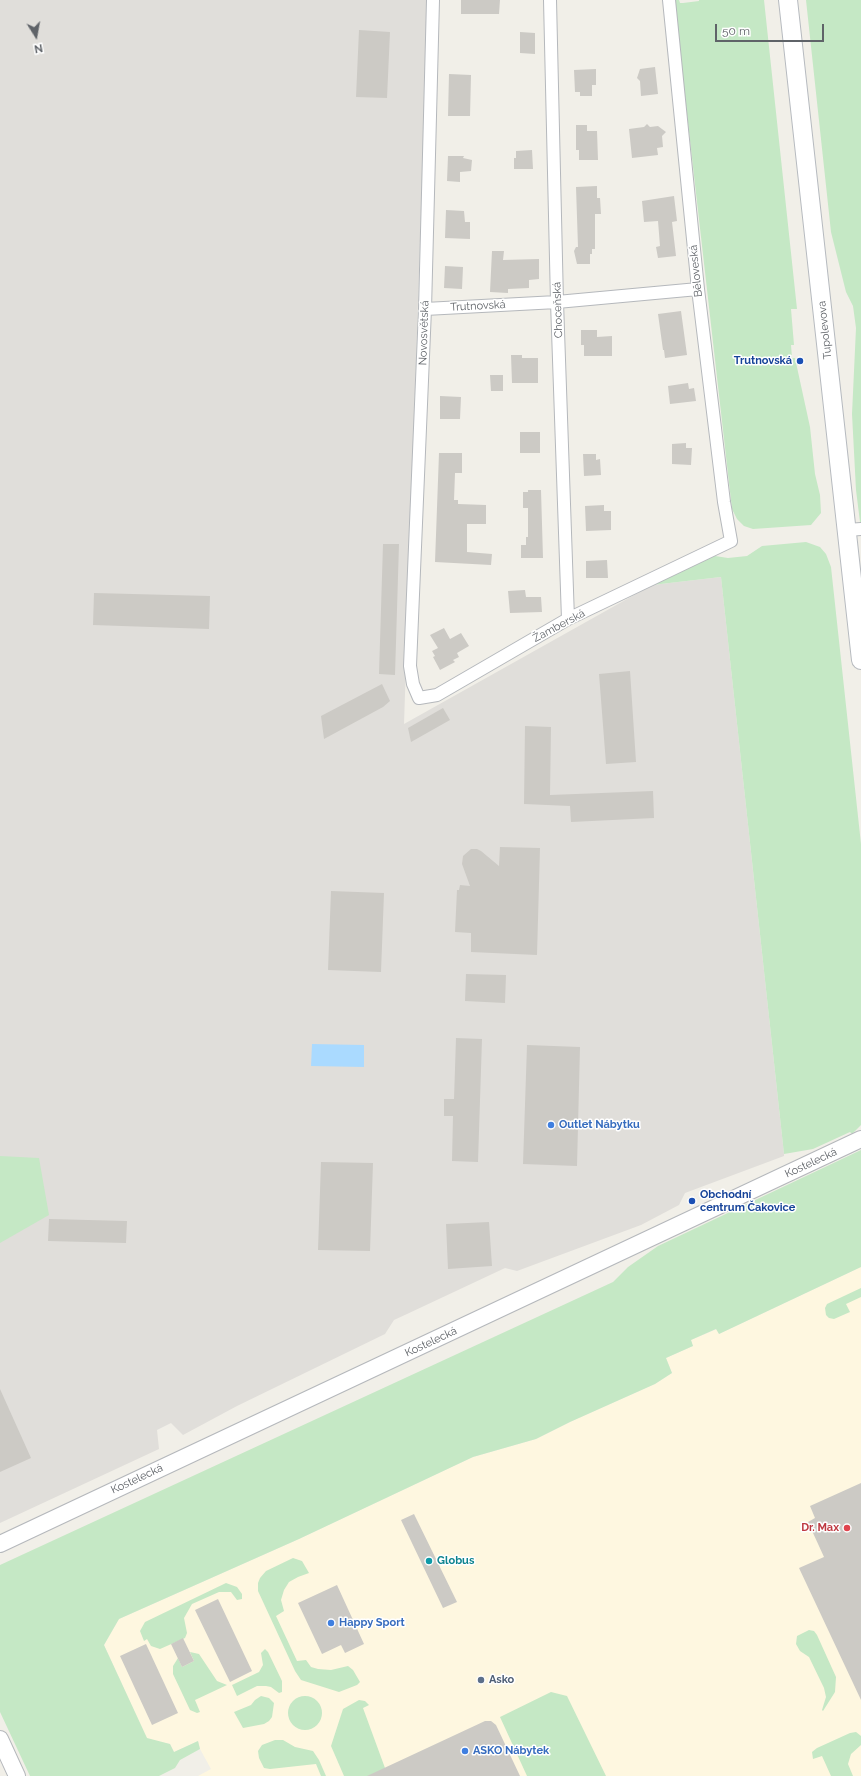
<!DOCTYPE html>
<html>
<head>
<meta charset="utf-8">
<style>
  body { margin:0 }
  #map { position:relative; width:861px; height:1776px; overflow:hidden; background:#f1efe8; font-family:Raleway,sans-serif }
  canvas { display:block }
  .north { position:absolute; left:16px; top:16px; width:40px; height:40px; -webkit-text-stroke:3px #fff; paint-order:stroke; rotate:169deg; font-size:11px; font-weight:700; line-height:16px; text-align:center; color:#5f6368 }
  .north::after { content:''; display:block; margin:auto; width:14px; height:18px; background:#5f6368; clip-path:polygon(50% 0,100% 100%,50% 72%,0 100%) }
  .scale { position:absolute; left:715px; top:24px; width:109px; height:18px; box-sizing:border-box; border:2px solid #5f6368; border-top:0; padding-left:5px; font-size:12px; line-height:14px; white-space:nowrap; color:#5f6368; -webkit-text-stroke:3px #fff; paint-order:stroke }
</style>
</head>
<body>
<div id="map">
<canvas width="861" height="1776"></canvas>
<div class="north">N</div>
<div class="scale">50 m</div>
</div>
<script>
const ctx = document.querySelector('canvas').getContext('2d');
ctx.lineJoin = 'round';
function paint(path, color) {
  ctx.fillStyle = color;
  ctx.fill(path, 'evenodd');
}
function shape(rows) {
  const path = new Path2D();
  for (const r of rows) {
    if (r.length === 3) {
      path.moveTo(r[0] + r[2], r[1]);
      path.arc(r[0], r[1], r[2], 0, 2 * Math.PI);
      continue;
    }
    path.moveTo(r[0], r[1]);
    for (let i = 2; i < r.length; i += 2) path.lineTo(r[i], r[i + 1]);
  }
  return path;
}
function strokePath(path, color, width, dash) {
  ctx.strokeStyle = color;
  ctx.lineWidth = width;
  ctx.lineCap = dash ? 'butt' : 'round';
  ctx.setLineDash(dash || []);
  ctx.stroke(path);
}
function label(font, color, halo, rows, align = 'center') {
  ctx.font = font + ' Raleway,sans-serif';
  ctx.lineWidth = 3;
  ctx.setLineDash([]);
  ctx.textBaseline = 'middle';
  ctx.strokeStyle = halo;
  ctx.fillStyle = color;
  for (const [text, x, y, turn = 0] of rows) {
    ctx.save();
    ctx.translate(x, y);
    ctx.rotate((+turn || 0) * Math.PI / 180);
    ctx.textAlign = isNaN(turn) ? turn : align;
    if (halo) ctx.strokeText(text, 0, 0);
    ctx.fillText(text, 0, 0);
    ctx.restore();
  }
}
paint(shape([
  [861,1267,861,1776,198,1776,211,1769,200,1749,198,1741,174,1752,170,1744,147,1739,104,1645,119,1619,299,1539,473,1457,536,1439,570,1422,655,1384,672,1373,666,1358,693,1346,691,1340,717,1329,719,1334]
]), '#fef7e0');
paint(shape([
  [0,0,428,0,404,724,652,585,721,577,784,1154,784,1156,685,1193,679,1205,641,1225,517,1271,505,1268,407,1314,394,1320,385,1334,237,1406,183,1435,171,1423,157,1430,159,1449,0,1523]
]), '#e0deda');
paint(shape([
  [674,0,679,0,680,3,683,3,699,1,699,0,764,0,797,309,791,309,794,345,791,345,792,358,795,358,810,427,815,474,820,495,821,513,811,525,753,529,744,526,737,519,732,509],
  [806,0,861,0,861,530,856,490,852,414,856,328,853,306,846,292,831,232],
  [806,542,820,547,826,554,831,567,861,844,861,1125,852,1134,850,1132,813,1149,784,1154,721,577,652,585,705,557,715,556,728,558,747,556,762,546],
  [861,1150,861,1267,719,1334,716,1329,691,1340,693,1346,666,1358,672,1373,655,1384,570,1422,536,1439,473,1457,299,1539,119,1619,104,1645,147,1738,170,1744,174,1752,198,1741,200,1749,180,1760,175,1768,159,1776,30,1776,0,1712,0,1565,613,1282,628,1267,658,1246],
  [0,1156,39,1158,49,1215,0,1243],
  [861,1288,861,1297,846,1304,850,1312,834,1319,829,1318,826,1315,825,1308,827,1304],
  [293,1558,302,1561,309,1573,298,1577,289,1582,284,1590,281,1600,284,1611,276,1616,297,1661,306,1660,311,1667,318,1669,331,1670,348,1666,353,1670,360,1682,357,1685,339,1692,301,1680,295,1671,258,1591,258,1583,260,1578,266,1571],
  [226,1583,237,1587,242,1594,242,1599,237,1600,231,1592,219,1592,192,1604,184,1618,187,1633,185,1638,160,1649,151,1646,147,1639,144,1641,140,1631,145,1622],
  [809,1630,814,1631,817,1635,836,1677,835,1692,823,1711,822,1710,826,1697,824,1688,809,1657,800,1651,796,1644,797,1636],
  [265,1649,268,1652,282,1681,282,1692,279,1693,271,1687,266,1686,257,1686,237,1696,232,1685,259,1672,263,1665,261,1653],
  [190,1652,199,1654,217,1681,227,1685,195,1700,200,1712,197,1713,190,1710,173,1674,173,1666,178,1658,182,1667,194,1661],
  [551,1692,567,1696,606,1776,527,1776,500,1717],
  [305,1713,17],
  [261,1696,269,1698,274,1703,272,1717,269,1721,264,1724,243,1728,234,1712,251,1705,255,1700],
  [359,1700,365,1701,369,1705,363,1708,385,1768,379,1776,344,1776,331,1746,343,1709],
  [856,1732,861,1736,861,1745,851,1754,848,1764,853,1776,831,1776,822,1756,813,1759,812,1752,817,1748,850,1733],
  [275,1740,283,1740,295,1747,313,1751,319,1760,326,1776,321,1776,316,1764,270,1769,264,1768,259,1758,258,1751,262,1745]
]), '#c5e8c5');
paint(shape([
  [312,1044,364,1045,364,1067,311,1066]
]), '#aadaff');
paint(shape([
  [461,0,500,0,499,14,461,14],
  [359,30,390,32,387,98,356,97],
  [520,32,535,33,535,54,520,53],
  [655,67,658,94,641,96,640,81,637,78,640,69],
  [596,69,596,85,592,85,592,96,580,96,580,92,575,92,574,70],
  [449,74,471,75,470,116,448,116],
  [647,124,650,127,658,126,666,132,662,136,663,147,657,148,658,155,632,158,629,129,644,127],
  [576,125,587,125,587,131,597,131,598,160,579,160,579,150,576,150],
  [532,150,533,169,514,169,514,158,516,158,516,151],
  [448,156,464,156,463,158,472,160,471,171,460,172,460,182,447,181],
  [597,186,597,198,600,198,601,214,595,214,595,249,592,249,592,254,590,254,590,264,577,264,574,251,576,247,578,247,576,187],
  [674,196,677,221,672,222,676,256,658,258,656,247,660,246,658,221,644,222,642,201],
  [446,210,464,211,465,222,470,222,470,239,445,238],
  [492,251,504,251,503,260,539,259,539,279,529,280,529,288,508,289,508,293,490,292],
  [445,266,463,267,462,289,444,288],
  [681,311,687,355,665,358,664,350,663,350,658,314],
  [581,330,597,330,597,337,612,336,612,356,584,356,584,345,581,345],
  [511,355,522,355,522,358,538,358,538,383,512,383],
  [490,375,503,375,503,391,491,391],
  [688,383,689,389,694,388,696,401,670,404,668,386],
  [440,396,461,397,460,419,440,419],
  [520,432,540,432,540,453,520,453],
  [686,443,686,448,692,448,691,465,672,464,672,444],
  [439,453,462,453,462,473,455,473,454,500,458,500,458,504,486,505,486,524,467,524,467,552,492,554,491,565,435,562],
  [583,454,596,454,596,460,600,459,601,475,584,476],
  [528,490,541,490,543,558,521,558,521,545,526,545,526,537,528,537,528,508,523,508,523,492,528,492],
  [604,505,604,511,611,511,611,530,586,531,585,506],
  [383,544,399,544,395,675,379,674],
  [607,560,608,578,586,578,586,561],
  [525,590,526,597,541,597,542,612,510,613,508,591],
  [94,593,210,596,209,629,93,625],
  [444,628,450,639,461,633,469,646,457,653,459,657,453,660,455,662,440,670,433,657,435,656,432,651,438,648,430,635],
  [630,671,636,762,606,764,599,674],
  [382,684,390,701,383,707,324,739,321,716],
  [443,708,450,720,411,742,408,728],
  [525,726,551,727,550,795,653,791,654,818,571,822,570,806,524,804],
  [500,847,540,848,537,955,471,952,471,933,455,932,457,890,459,890,460,885,470,886,462,864,463,856,471,849,477,849,481,851,499,866],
  [331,891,384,893,381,972,328,970],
  [466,974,506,975,505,1003,465,1001],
  [456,1038,482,1039,478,1162,452,1161,453,1116,444,1116,444,1099,454,1099],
  [527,1045,580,1047,577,1166,523,1164],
  [321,1162,373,1163,370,1251,318,1250],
  [49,1219,127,1221,126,1243,48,1241],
  [489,1222,492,1266,448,1269,446,1224],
  [0,1389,31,1458,0,1472],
  [861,1483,861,1700,799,1568,824,1557,808,1522,815,1518,810,1506],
  [414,1514,457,1602,443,1608,401,1520],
  [337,1585,364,1644,345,1653,341,1645,322,1654,298,1603],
  [218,1599,252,1671,230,1682,195,1610],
  [183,1638,194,1661,182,1667,171,1644],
  [146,1644,178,1713,152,1725,120,1656],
  [485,1721,491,1721,496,1725,520,1776,367,1776]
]), '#cccac5');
const minor = shape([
  [433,0,425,309,410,666,413,684,419,698,437,695,568,619,731,541,724,502,698,289,669,0],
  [550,0,557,302,568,619],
  [425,309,557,302,698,289],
  [847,530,861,529]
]);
const tertiary = shape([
  [0,1544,861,1139],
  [0,1739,17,1776]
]);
const secondary = shape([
  [788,0,861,660]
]);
strokePath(minor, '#b5b8bc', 14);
strokePath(tertiary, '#b5b8bc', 18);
strokePath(secondary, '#b6babf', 20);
strokePath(minor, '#fff', 12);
strokePath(tertiary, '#fff', 16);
strokePath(secondary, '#fff', 18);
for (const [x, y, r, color] of [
  [800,361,4,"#1a4fb4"],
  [551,1125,4,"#3f7fe0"],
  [692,1201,4,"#1a4fb4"],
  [847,1528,4,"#e0444e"],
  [429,1561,4,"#0f9aa8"],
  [331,1623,4,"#3f7fe0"],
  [481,1680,4,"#5c6f8a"],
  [465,1751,4,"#3f7fe0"]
]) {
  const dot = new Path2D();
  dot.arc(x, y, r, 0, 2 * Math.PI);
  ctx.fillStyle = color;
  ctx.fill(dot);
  strokePath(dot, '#fff', 1.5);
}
label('11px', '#5f6368', '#fff', [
  ["Běloveská",696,271,-96],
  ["Trutnovská",478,306,-3],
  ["Choceňská",558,310,-92],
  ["Tupolevova",825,330,-96],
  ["Novosvětská",424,333,-88],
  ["Žamberská",559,626,-28],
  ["Kostelecká",811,1163,-25],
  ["Kostelecká",431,1342,-25],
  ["Kostelecká",137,1479,-25]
]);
label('bold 11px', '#164399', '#fff', [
  ["Trutnovská",792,361],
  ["Obchodní",700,1195,"left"],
  ["centrum Čakovice",700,1208,"left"]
], 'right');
label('bold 11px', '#366cbe', '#fff', [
  ["Outlet Nábytku",559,1125],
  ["Happy Sport",339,1623],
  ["ASKO Nábytek",473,1751]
], 'left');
label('bold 11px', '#be3a42', '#fff', [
  ["Dr. Max",839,1528]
], 'right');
label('bold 11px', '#0d838f', '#fff', [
  ["Globus",437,1561]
], 'left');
label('bold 11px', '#4e5e75', '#fff', [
  ["Asko",489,1680]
], 'left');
</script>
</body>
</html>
